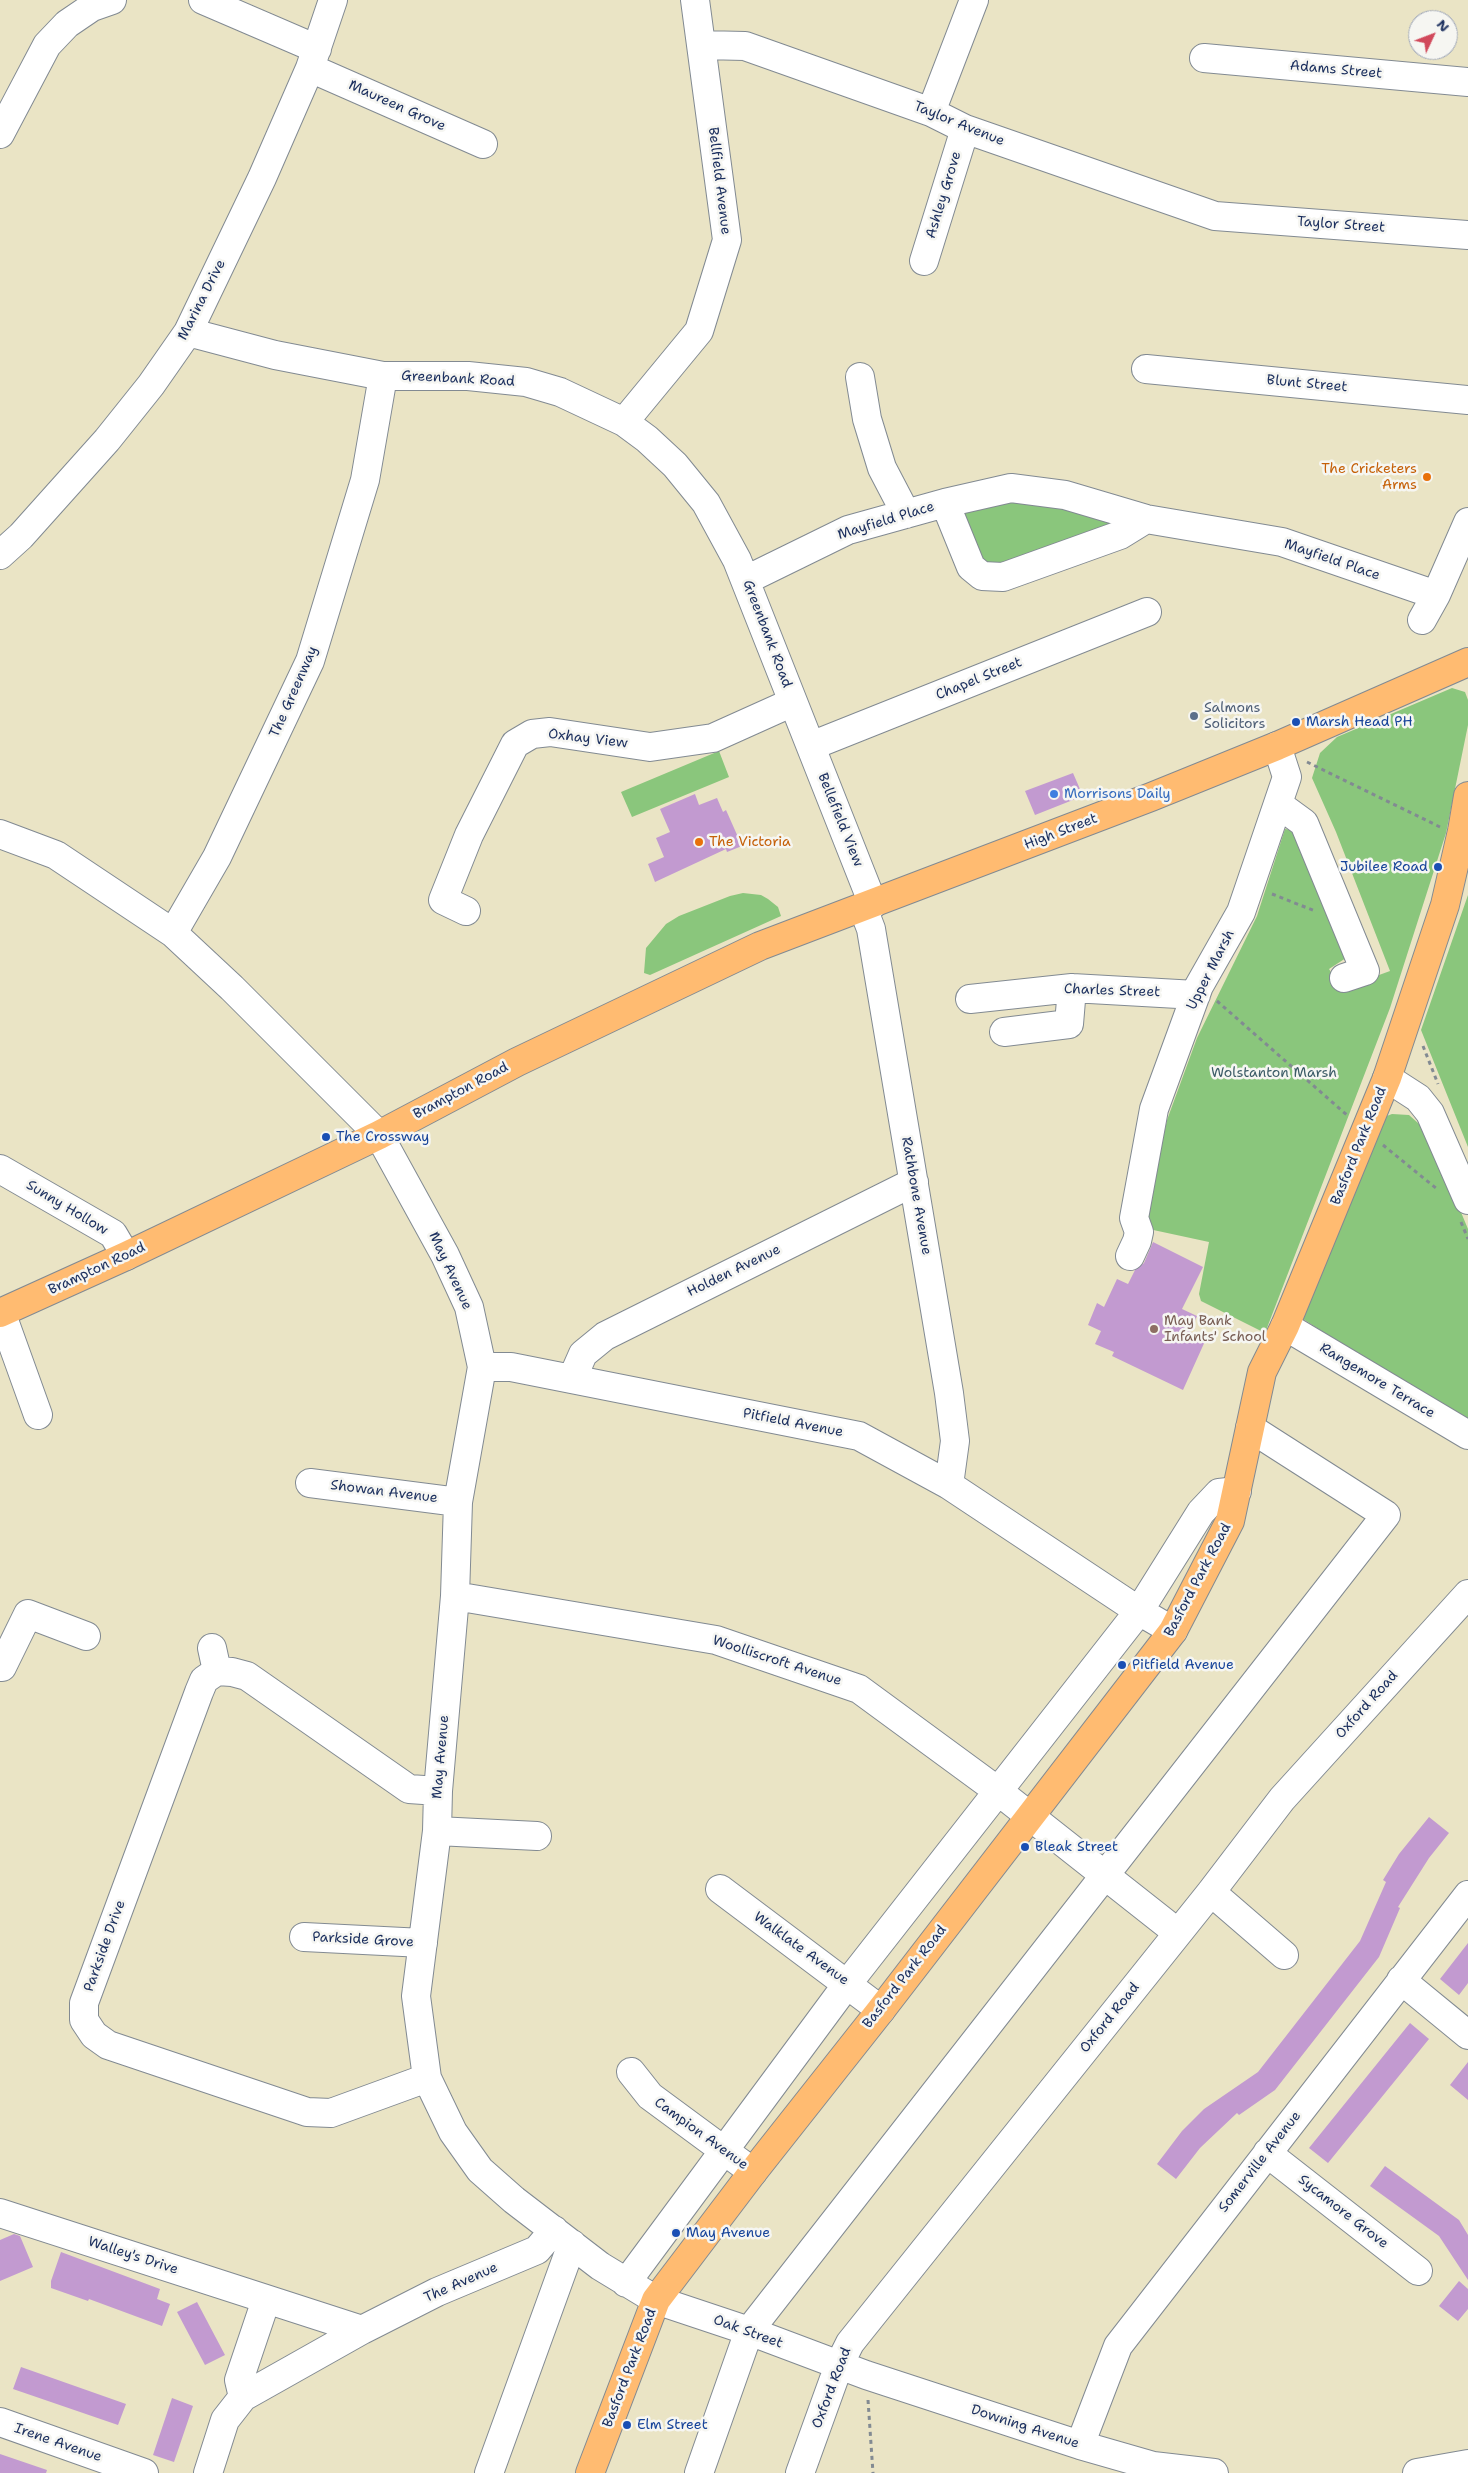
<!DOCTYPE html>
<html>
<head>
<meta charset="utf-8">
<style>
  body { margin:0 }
  #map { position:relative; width:1468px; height:2473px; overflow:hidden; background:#eae4c5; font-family:"Shantell Sans",sans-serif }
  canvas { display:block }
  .north { position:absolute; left:1408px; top:10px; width:50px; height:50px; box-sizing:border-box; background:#f6f6f2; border:1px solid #9ea6b7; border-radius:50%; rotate:47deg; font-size:14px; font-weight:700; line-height:20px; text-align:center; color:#1b2f5e }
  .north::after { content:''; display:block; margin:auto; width:18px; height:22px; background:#d1495b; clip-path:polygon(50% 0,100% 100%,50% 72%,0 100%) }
</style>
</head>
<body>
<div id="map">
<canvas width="1468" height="2473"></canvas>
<div class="north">N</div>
</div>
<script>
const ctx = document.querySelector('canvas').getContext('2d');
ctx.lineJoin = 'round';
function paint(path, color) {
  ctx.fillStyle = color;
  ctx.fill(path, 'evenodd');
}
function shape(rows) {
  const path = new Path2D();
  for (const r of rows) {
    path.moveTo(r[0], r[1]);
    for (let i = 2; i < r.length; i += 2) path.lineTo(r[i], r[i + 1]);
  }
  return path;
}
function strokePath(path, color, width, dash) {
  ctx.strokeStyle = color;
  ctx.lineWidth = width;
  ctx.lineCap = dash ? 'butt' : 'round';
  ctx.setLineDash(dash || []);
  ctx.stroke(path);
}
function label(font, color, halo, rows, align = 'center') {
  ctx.font = font + ' "Shantell Sans",sans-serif';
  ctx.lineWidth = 5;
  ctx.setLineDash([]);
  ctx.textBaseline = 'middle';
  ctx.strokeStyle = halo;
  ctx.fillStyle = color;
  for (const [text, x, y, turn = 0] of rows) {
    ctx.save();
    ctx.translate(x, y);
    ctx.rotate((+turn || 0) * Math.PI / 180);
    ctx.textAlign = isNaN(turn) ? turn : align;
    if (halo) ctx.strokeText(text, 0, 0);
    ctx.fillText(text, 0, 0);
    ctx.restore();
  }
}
paint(shape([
  [1011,488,1146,519,982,576,945,503],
  [1452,688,1465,692,1468,700,1468,725,1446,833,1390,1008,1265,1333,1201,1301,1199,1294,1209,1242,1144,1228,1167,1120,1197,1038,1257,916,1285,829,1293,830,1346,958,1329,969,1341,989,1390,971,1336,832,1312,778,1320,753,1337,737],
  [719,751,729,777,632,817,621,792],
  [743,893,761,895,768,899,778,907,781,916,650,975,644,973,646,948,666,924,679,916,730,896],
  [1468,895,1468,1147,1421,1030],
  [1392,1114,1409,1115,1427,1131,1468,1229,1468,1425,1303,1319,1384,1117]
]), '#8ac67c');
paint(shape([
  [1073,773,1083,796,1035,815,1025,791],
  [695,794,699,805,717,798,723,812,726,810,742,846,727,852,726,849,655,882,648,864,664,857,656,838,670,832,660,809],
  [1153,1242,1203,1267,1182,1309,1197,1316,1190,1332,1206,1339,1183,1390,1112,1356,1114,1352,1095,1344,1101,1331,1088,1325,1097,1303,1104,1307,1117,1279,1128,1284,1135,1270,1144,1263],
  [1429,1817,1449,1833,1429,1858,1398,1907,1400,1908,1379,1957,1275,2090,1239,2115,1237,2113,1200,2148,1176,2179,1157,2164,1182,2131,1204,2109,1258,2072,1360,1941,1386,1882,1383,1880,1399,1854],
  [1468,1943,1468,1983,1459,1995,1440,1979],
  [1410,2023,1429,2039,1328,2163,1309,2148],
  [1468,2062,1468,2100,1450,2085],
  [1385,2166,1459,2220,1468,2235,1468,2280,1439,2236,1370,2186],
  [14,2234,20,2236,33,2267,0,2281,0,2240],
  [61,2252,160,2289,157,2299,170,2304,162,2326,89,2299,88,2301,51,2288,51,2281],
  [1459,2281,1468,2289,1468,2309,1458,2321,1439,2306],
  [197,2302,225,2355,205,2365,177,2312],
  [21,2367,126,2404,118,2425,13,2389],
  [172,2398,193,2406,174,2462,153,2455],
  [0,2454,47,2470,46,2473,0,2473]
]), '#c29ad0');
const minor = shape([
  [203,0,317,49],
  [702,45,745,46,931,112,965,129,1215,216,1468,235],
  [1204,58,1468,82],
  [310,68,483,144],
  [931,112,974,0],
  [0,134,47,45,67,24,92,7,112,0],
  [924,261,965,129],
  [188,332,275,355,383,376,468,376,526,382,560,392,624,422,647,439,675,465,706,503,737,560,873,904],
  [1146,369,1468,400],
  [860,377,867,419,882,468,906,514],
  [624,422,699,331,727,240,695,0],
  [945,503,971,567,982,576,1003,577,1120,535,1146,519],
  [0,555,21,536,107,440,151,385,188,332,262,178,310,68,333,0],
  [746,580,848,530,945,503,1011,488,1065,495,1146,519,1282,542,1436,595,1468,522],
  [1422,620,1436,595],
  [811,746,1147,612],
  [1278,804,1304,823,1365,971,1344,978],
  [0,834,56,855,173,933,232,988,379,1135,445,1255,469,1307,482,1367,458,1502,455,1596,438,1791,437,1831,416,1996,427,2078,453,2132,480,2170,514,2200,600,2266,656,2300,749,2331,866,2375,1080,2445,1153,2466,1214,2473],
  [863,908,871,929,949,1393,955,1441,949,1485],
  [466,911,443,900,469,835,515,744,532,734,550,732,650,747,713,738,793,702],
  [173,933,217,857,310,661,365,480,383,376],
  [970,999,1072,988,1196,995],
  [1004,1032,1069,1024,1072,988],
  [1387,1078,1418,1098,1430,1113,1468,1200],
  [0,1169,113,1234,126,1256],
  [1130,1256,1137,1241,1139,1232,1134,1218,1154,1109,1199,986,1241,912,1287,777,1277,746],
  [1,1312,38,1415],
  [1285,1326,1468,1435],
  [482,1367,511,1367,859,1436,949,1485,1139,1611,1173,1631],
  [572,1379,583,1354,605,1336,914,1182],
  [310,1483,458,1502],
  [455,1596,716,1640,859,1689,998,1791,1178,1933],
  [212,1648,217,1671],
  [0,1666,2,1667,28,1614,86,1636],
  [437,1831,537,1836],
  [720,1889,881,2010],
  [1211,1892,1284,1955],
  [304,1937,423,1943],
  [1401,1980,1468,2035],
  [631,2072,650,2096,753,2172],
  [427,2078,331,2113,307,2112,108,2045,94,2035,84,2020,84,2003,199,1692,204,1680,217,1671,232,1672,247,1676,409,1789,438,1791],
  [1267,2153,1418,2271],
  [0,2213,362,2330],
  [626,2283,848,1983,1139,1611,1201,1512,1219,1493,1237,1491],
  [243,2397,239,2380,266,2300],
  [0,2422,144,2473],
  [1080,2445,1118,2346,1468,1895],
  [208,2473,225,2420,243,2397,362,2330,437,2292,537,2250,554,2230],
  [489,2473,572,2244],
  [699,2473,749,2331,1386,1515,1250,1428],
  [800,2473,839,2365,850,2343,1211,1892,1282,1799,1468,1594],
  [1417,2473,1468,2464]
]);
const major = shape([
  [590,2473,656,2300,753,2172,881,2010,1173,1631,1230,1521,1262,1372,1285,1326,1387,1078,1445,905,1462,831,1468,796]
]);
const highway = shape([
  [0,1313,126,1256,379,1135,517,1062,760,946,1151,797,1277,746,1468,662]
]);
strokePath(minor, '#828a92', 30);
strokePath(major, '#828a92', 30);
strokePath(highway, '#828a92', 30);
strokePath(shape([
  [1307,762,1440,827],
  [1272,894,1315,911],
  [1217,1001,1348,1116],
  [1423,1046,1438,1084],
  [1383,1145,1437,1189],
  [1461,1222,1468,1239],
  [868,2400,873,2473]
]), '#828a92', 3, [4, 4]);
strokePath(minor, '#fff', 28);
strokePath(major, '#ffbb71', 28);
strokePath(highway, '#ffbb71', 28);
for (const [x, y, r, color] of [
  [1427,477,5,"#e8710a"],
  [1194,716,5,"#5c6f8a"],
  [1296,722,5,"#1a4fb4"],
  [1054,794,5,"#3f7fe0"],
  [699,842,5,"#e8710a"],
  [1438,867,5,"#1a4fb4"],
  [326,1137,5,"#1a4fb4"],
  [1154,1329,5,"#8d6e63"],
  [1122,1665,5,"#1a4fb4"],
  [1025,1847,5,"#1a4fb4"],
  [676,2233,5,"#1a4fb4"],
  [627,2425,5,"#1a4fb4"]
]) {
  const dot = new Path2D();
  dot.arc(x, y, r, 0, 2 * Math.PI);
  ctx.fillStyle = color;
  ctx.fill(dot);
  strokePath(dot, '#f6f6f2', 2);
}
label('14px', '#1b2f5e', '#f6f6f2', [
  ["Adams Street",1336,70,5],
  ["Maureen Grove",397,106,24],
  ["Taylor Avenue",959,124,22],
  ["Bellfield Avenue",719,181,83],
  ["Ashley Grove",944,195,-73],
  ["Taylor Street",1341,225,4],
  ["Marina Drive",202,300,-63],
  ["Greenbank Road",458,379,3],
  ["Blunt Street",1307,384,5],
  ["Mayfield Place",886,521,-17],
  ["Mayfield Place",1332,560,19],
  ["Greenbank Road",767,634,69],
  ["Chapel Street",979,679,-22],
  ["The Greenway",294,692,-66],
  ["Oxhay View",588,739,7],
  ["Bellefield View",840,820,68],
  ["High Street",1061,832,-21],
  ["Upper Marsh",1211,970,-63],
  ["Charles Street",1112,991,2],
  ["Brampton Road",461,1091,-28],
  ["Basford Park Road",1359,1146,-68],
  ["Rathbone Avenue",916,1196,80],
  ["Sunny Hollow",67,1208,31],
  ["Brampton Road",97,1269,-25],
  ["May Avenue",450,1271,65],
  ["Holden Avenue",734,1271,-26],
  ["Rangemore Terrace",1377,1381,31],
  ["Pitfield Avenue",793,1423,11],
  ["Showan Avenue",384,1492,7],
  ["Basford Park Road",1198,1580,-62],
  ["Woolliscroft Avenue",777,1661,18],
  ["Oxford Road",1367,1705,-48],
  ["May Avenue",441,1757,-85],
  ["Parkside Grove",363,1940,3],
  ["Parkside Drive",105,1946,-70],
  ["Walklate Avenue",801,1949,36],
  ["Basford Park Road",905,1977,-52],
  ["Oxford Road",1110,2018,-51],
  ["Campion Avenue",701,2134,36],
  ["Somerville Avenue",1260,2162,-52],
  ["Sycamore Grove",1343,2212,38],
  ["Walley's Drive",133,2256,18],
  ["The Avenue",461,2283,-24],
  ["Oak Street",748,2332,20],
  ["Basford Park Road",630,2368,-69],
  ["Oxford Road",832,2388,-69],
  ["Downing Avenue",1025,2427,18],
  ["Irene Avenue",58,2443,19]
]);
label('14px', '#c56008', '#f6f6f2', [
  ["The Cricketers",1417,469],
  ["Arms",1417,485],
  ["The Victoria",709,842,"left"]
], 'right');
label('14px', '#4e5e75', '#f6f6f2', [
  ["Salmons",1204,708],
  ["Solicitors",1204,724]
], 'left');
label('14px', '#164399', '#f6f6f2', [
  ["Marsh Head PH",1306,722],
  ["Jubilee Road",1428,867,"right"],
  ["The Crossway",336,1137],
  ["Pitfield Avenue",1132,1665],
  ["Bleak Street",1035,1847],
  ["May Avenue",686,2233],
  ["Elm Street",637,2425]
], 'left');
label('14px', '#366cbe', '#f6f6f2', [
  ["Morrisons Daily",1064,794]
], 'left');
label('14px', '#3c5c67', '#f6f6f2', [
  ["Wolstanton Marsh",1274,1073]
]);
label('14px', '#785e54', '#f6f6f2', [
  ["May Bank",1164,1321],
  ["Infants' School",1164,1337]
], 'left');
</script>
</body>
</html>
